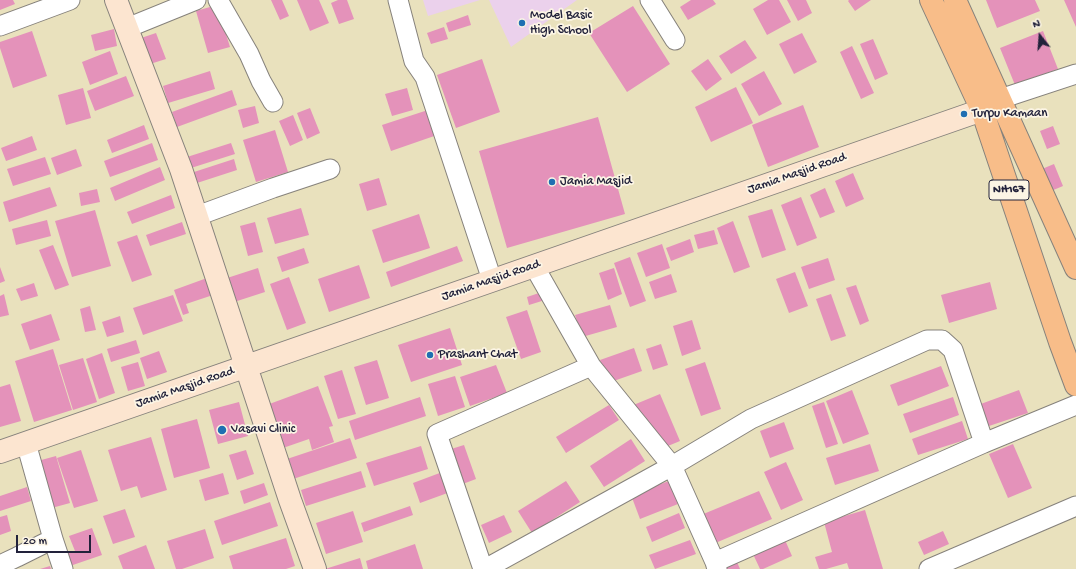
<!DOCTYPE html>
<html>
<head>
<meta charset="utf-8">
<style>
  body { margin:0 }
  #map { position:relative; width:1076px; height:569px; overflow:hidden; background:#e9e1bd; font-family:"Gochi Hand",sans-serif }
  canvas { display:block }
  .north { position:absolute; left:1020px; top:16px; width:40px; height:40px; -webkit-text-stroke:3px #fcf5e5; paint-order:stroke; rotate:343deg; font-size:11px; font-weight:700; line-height:16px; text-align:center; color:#22223b }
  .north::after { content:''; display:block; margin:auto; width:14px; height:18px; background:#22223b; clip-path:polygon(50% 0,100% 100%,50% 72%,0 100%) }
  .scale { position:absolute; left:16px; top:535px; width:75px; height:18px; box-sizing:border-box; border:2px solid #22223b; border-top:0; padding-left:5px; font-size:12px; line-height:14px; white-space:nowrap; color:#22223b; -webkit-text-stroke:3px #fcf5e5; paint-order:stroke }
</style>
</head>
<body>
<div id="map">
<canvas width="1076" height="569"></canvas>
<div class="north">N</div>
<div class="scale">20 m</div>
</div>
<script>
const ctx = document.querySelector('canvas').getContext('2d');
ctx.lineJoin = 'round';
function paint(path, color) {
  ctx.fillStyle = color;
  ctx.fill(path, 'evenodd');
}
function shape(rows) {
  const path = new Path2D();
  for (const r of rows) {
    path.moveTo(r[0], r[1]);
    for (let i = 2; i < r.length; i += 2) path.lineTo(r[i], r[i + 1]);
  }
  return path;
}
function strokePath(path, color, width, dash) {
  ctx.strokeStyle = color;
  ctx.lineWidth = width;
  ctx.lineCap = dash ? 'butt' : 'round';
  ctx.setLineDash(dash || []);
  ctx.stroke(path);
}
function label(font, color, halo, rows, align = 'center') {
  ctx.font = font + ' "Gochi Hand",sans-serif';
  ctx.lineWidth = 3.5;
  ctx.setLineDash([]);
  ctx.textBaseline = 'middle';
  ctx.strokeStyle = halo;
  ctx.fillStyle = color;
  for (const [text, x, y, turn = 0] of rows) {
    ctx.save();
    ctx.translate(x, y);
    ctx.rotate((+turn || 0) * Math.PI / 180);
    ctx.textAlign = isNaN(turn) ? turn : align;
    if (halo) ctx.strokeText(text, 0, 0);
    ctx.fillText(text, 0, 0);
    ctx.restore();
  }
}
paint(shape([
  [423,0,480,0,428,16],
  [489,0,577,0,511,47]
]), '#ebd1ec');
paint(shape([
  [0,0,13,0,15,4,0,10],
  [271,0,282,0,289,16,280,20],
  [297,0,319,0,329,23,310,31],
  [338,0,347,0,354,19,339,24,331,3],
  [691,0,713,0,716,4,688,20,680,7],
  [768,0,779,0,791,22,767,35,753,9],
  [787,0,806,0,812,13,798,21],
  [849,0,871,0,855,11,848,1],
  [986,0,1035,0,1040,11,997,28],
  [1064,0,1076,0,1076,27],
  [217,5,230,47,208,53,196,11],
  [633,6,670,64,627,92,589,33],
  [468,15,471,25,449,32,446,23],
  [444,27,448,39,431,44,427,33],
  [114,29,117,46,95,51,91,35],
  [32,31,47,76,13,88,0,48,0,42],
  [1043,31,1058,69,1015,85,1000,48],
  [156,33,166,59,150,64,141,38],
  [802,33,817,62,794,74,779,44],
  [873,39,888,74,875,80,860,44],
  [745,40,757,58,731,74,719,56],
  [852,46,874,93,861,99,840,52],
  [110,51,118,74,90,85,82,62],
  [482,59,500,112,456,128,437,75],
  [708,59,722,79,706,91,691,71],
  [210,71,215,89,168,103,163,86],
  [764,71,782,104,759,116,741,84],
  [126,76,134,96,95,111,87,91],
  [736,87,753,123,711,142,695,107],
  [83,88,91,118,66,125,58,95],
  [407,88,413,110,392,116,385,94],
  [232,90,237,105,177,127,172,112],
  [803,105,819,147,768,167,752,125],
  [255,106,259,123,243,128,238,110],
  [310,108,320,133,307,139,297,113],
  [431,109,440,134,391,151,382,125],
  [293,115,303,140,290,146,279,121],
  [598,117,625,214,507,248,479,151],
  [144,125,149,139,112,153,107,140],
  [1053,126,1060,144,1047,149,1040,131],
  [275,130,288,172,256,182,243,140],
  [32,136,37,150,6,161,1,148],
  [152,143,158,160,110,177,104,161],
  [231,143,235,154,191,168,187,157],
  [76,149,82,166,57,175,51,158],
  [45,157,51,174,13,186,7,169],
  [234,159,237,170,197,183,194,172],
  [1054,164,1063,186,1051,191,1042,169],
  [160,167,165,180,115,201,110,188],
  [853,173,864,199,846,207,835,181],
  [379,178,387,205,367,211,359,184],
  [50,187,57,206,9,222,3,202],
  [825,188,835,212,820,218,810,195],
  [97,189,100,202,81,206,79,193],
  [171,195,175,208,132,224,127,212],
  [801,197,817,238,797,246,781,205],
  [301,208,309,235,275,244,267,218],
  [772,209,786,250,762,258,748,216],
  [95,210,111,266,72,277,55,221],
  [419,214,430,248,383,263,372,230],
  [47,220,51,236,16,245,12,229],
  [733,221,750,267,734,273,717,228],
  [182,222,186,234,150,246,146,235],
  [255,222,263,252,248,256,240,226],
  [714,230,718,244,698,249,694,235],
  [137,235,152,275,132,282,117,242],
  [690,239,694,252,671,261,666,248],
  [662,244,670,268,646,277,637,253],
  [53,245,69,285,55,290,39,250],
  [457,246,463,261,391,287,386,272],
  [304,248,309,263,282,272,277,257],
  [630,257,646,301,630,307,614,263],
  [828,258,835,280,809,289,801,267],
  [359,265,370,298,329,312,318,279],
  [0,267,5,281,0,283],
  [258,268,265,292,231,303,224,279],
  [614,268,622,294,608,300,599,273],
  [795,272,808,306,789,313,776,279],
  [671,274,677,292,655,299,649,282],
  [289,277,306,323,287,330,270,284],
  [207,278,213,295,186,304,189,313,183,315,174,290],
  [990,282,997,309,949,323,941,295],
  [34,283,38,296,21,301,16,289],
  [856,285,869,321,860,325,846,288],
  [542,292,545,300,529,305,527,297],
  [4,294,9,315,0,317,0,296],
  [831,294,846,336,831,341,816,299],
  [173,295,183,321,143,335,133,308],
  [610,305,617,327,582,337,575,315],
  [90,306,96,330,85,332,80,309],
  [527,310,541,352,521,359,506,317],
  [51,314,60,340,30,350,21,324],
  [120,316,124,332,107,337,102,322],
  [692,320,701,349,682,356,673,326],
  [450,328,462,365,411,382,398,345],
  [136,340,140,353,111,362,107,349],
  [661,344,668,365,653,370,646,349],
  [634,348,642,371,608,383,600,360],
  [53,349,72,410,34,422,15,361],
  [159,351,167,372,147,379,140,358],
  [102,353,115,393,99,399,86,359],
  [83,358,97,402,73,410,59,365],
  [377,360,389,398,366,405,354,367],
  [138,362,145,386,128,391,121,367],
  [705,362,721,409,701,416,685,369],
  [496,365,507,393,470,406,460,377],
  [941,366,949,386,898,406,890,385],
  [342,370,356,414,338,419,324,376],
  [455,376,465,407,438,416,428,384],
  [10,384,21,421,0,427,0,387],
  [318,386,333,426,329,427,334,442,312,450,309,439,280,449,264,406],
  [852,390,869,434,843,444,826,401],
  [1019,390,1028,413,986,427,978,405],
  [660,394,680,441,651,453,631,406],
  [420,397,426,416,355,440,349,421],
  [953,397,959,415,910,433,903,414],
  [239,402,248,436,218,444,209,410],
  [824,402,838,444,826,448,812,406],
  [609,405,619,420,566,453,556,437],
  [197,419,210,468,174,478,161,429],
  [962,421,968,439,918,455,912,439],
  [784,422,794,449,770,458,760,431],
  [151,437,167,490,141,498,137,486,121,491,108,450],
  [350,438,357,458,290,480,284,460],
  [631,439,645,461,604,487,590,466],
  [870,444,879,471,835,485,826,458],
  [1013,444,1032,488,1008,498,989,454],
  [464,445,476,479,460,485,448,450],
  [421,446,428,469,374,486,366,463],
  [81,450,98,501,74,508,57,458],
  [246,450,254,474,237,480,229,455],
  [56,456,70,503,48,509,34,462],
  [786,462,803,500,781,510,764,472],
  [361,471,366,487,306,506,301,490],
  [445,471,453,491,420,503,413,483],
  [223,473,229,494,205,501,199,480],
  [566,481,580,502,532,533,518,511],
  [669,481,678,504,640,519,631,495],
  [264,483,268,495,244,504,240,491],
  [27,487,31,501,0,511,0,496],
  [759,491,772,519,713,544,701,515],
  [270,502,278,526,222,545,214,521],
  [410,506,413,515,364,532,361,523],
  [125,509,135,537,113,544,103,516],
  [865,510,883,569,849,569,847,563,826,569,819,569,815,557,832,552,824,522],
  [353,511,363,542,326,554,316,523],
  [679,513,685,528,652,542,646,527],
  [7,515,11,531,0,535,0,517],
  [504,515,512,532,489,543,481,525],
  [92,528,102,555,67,567,63,555,75,551,69,536],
  [205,529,214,558,182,569,176,569,167,541],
  [943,531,949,544,924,555,918,542],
  [286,538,295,566,286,569,233,569,229,556],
  [690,540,696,554,655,569,649,555],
  [785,540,792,556,763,569,760,569,753,554],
  [415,544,423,569,368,569,366,561],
  [146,545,155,569,123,569,118,556],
  [360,558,363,569,325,569],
  [737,562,740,569,720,569],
  [50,566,51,569,40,569]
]), '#e492ba');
const street = shape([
  [218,0,249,54,261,81,273,102],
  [398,0,414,61,425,77,492,280],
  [650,0,675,40],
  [0,26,70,0],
  [127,28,196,0],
  [987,106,1000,99,1076,74],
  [197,216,273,188,330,169],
  [591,366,672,466,715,562,717,569],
  [26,443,53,539,63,569],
  [715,562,984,443],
  [0,565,17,557,53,539],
  [483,569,437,434,591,366,534,266],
  [485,569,672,466,751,419,927,340,942,340,953,350,984,443,1076,405],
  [929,569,1076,506]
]);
const secondary = shape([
  [116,0,181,169,290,500,315,569],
  [0,452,982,110]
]);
const highway = shape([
  [931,0,982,110,1060,342,1076,385],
  [955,0,1076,268]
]);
strokePath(street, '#86827c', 21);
strokePath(secondary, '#86827c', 24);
strokePath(highway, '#86827c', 24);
strokePath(street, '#fff', 19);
strokePath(secondary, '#fce5d0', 22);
strokePath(highway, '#f8bd89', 22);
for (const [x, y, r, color] of [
  [522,23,4,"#1f6fb2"],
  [964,114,4,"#1f6fb2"],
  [552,182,4,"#1f6fb2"],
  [430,355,4,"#1f6fb2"],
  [222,430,5,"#1f6fb2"]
]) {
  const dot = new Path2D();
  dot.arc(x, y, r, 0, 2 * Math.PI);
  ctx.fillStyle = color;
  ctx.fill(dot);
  strokePath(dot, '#fcf5e5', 1.5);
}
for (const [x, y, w] of [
  [1009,190,40]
]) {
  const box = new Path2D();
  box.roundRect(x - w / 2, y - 10, w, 20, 3);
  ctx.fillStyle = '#fcf5e5';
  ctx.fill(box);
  strokePath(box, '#22223b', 1);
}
label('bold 12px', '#22223b', null, [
  ["NH167",1009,190]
]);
label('13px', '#22223b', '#fcf5e5', [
  ["Model Basic",530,16],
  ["High School",530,31],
  ["Turpu Kamaan",972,114],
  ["Jamia Masjid",560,182],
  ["Prashant Chat",438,355],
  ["Vasavi Clinic",231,430]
], 'left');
label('13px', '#22223b', '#fcf5e5', [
  ["Jamia Masjid Road",797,174,-19],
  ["Jamia Masjid Road",491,281,-19],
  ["Jamia Masjid Road",185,388,-19]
]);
</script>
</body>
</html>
